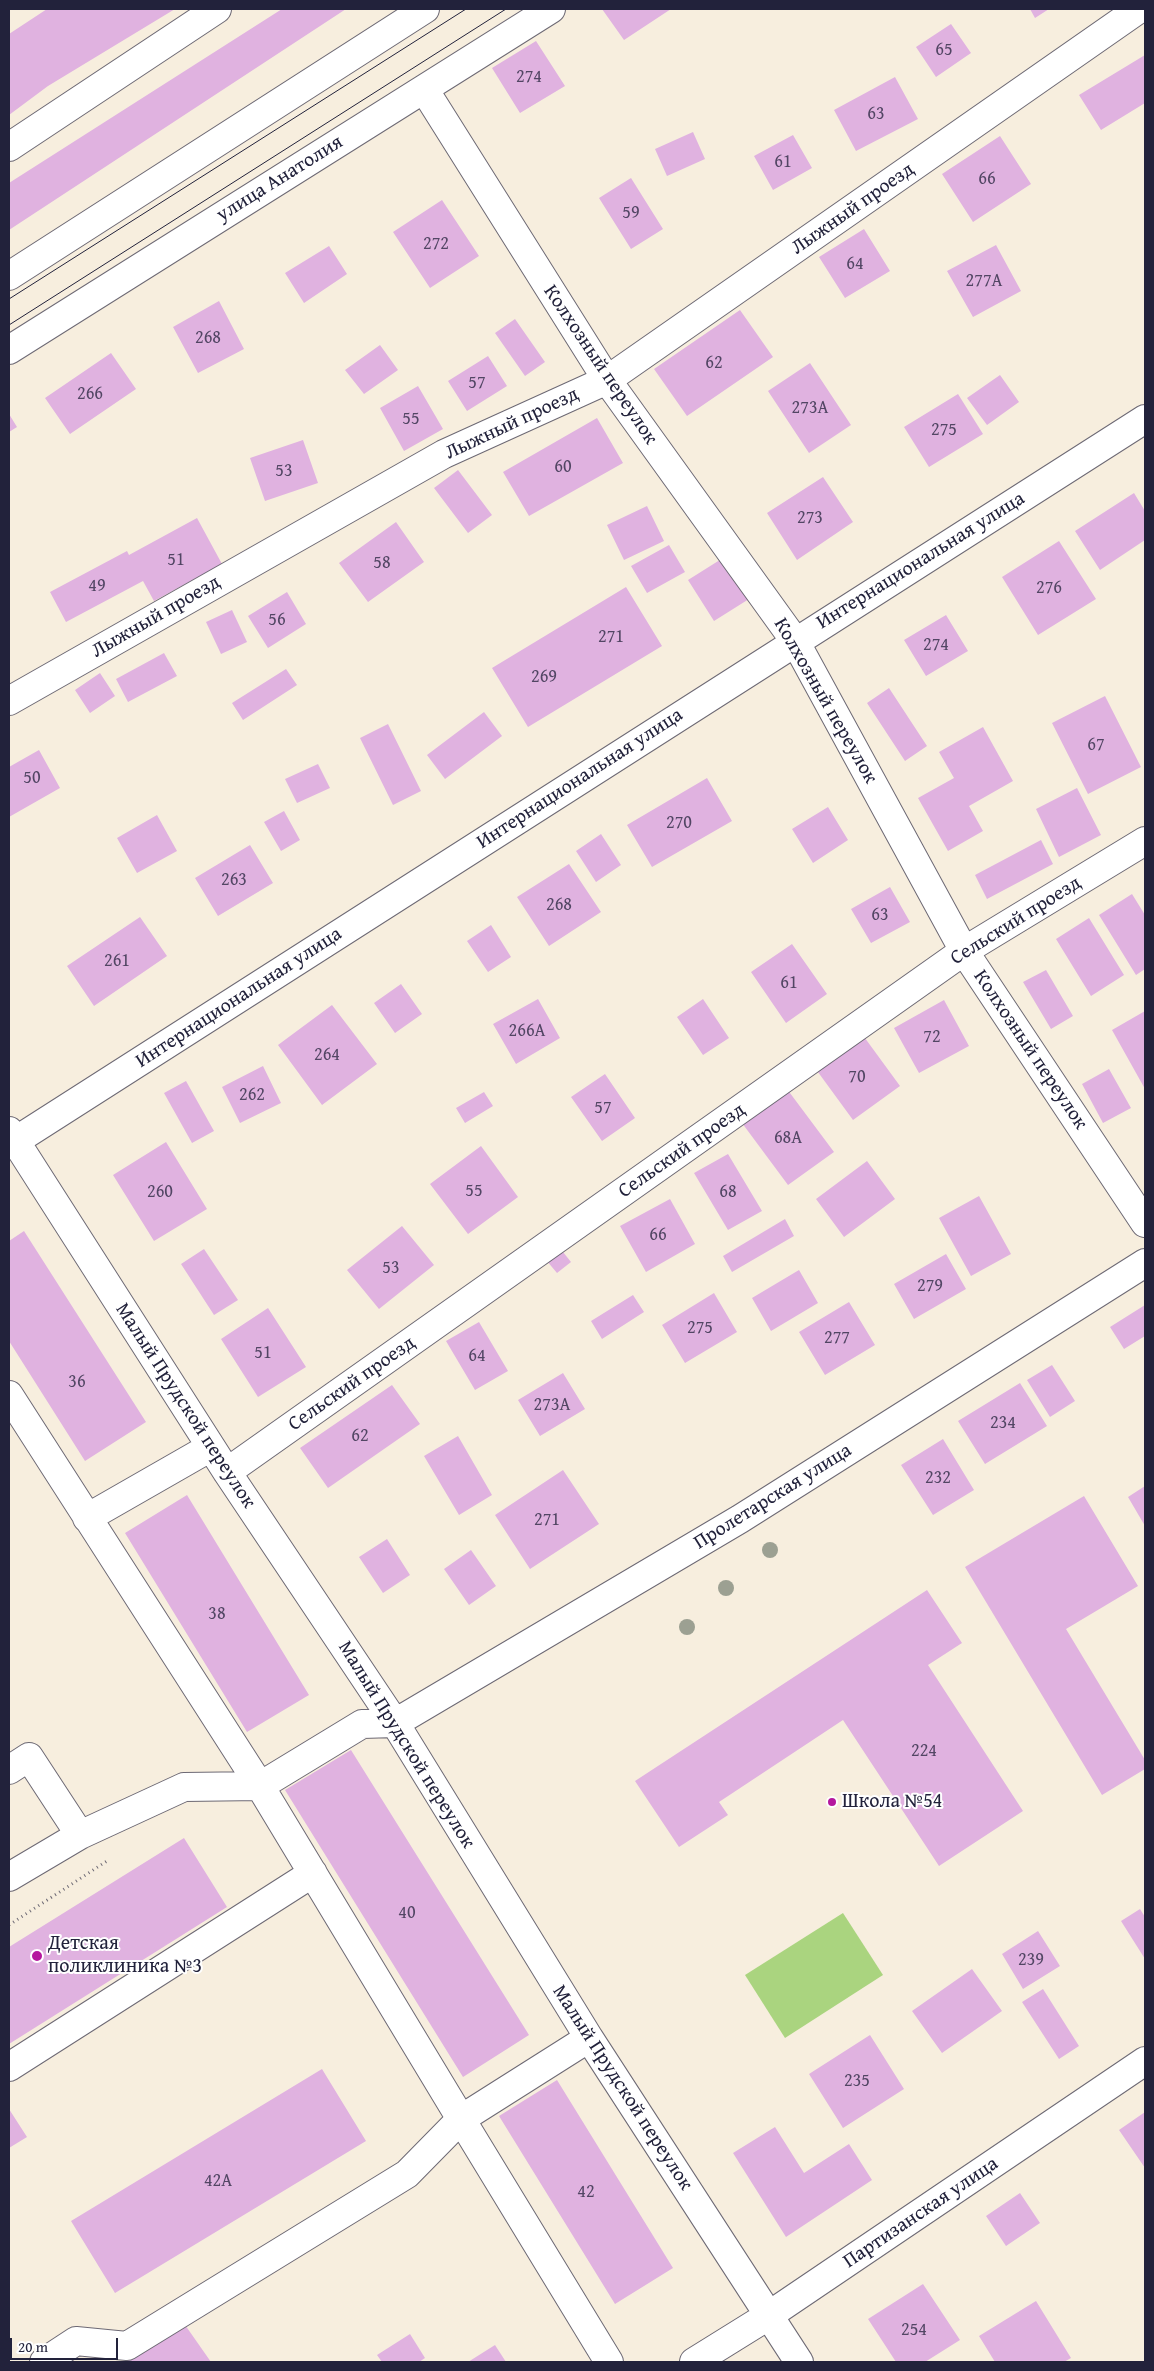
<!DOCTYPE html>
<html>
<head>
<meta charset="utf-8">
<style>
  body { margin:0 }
  #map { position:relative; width:1154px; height:2371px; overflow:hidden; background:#f7eede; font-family:"Gentium Book Plus",serif }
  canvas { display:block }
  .frame { position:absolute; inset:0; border:10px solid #22223b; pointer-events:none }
  .scale { position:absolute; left:10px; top:2338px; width:108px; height:22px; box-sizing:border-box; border:2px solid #22223b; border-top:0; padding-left:6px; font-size:15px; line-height:18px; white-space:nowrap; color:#22223b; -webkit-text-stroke:4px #fff; paint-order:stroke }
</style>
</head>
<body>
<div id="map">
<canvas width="1154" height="2371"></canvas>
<div class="frame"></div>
<div class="scale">20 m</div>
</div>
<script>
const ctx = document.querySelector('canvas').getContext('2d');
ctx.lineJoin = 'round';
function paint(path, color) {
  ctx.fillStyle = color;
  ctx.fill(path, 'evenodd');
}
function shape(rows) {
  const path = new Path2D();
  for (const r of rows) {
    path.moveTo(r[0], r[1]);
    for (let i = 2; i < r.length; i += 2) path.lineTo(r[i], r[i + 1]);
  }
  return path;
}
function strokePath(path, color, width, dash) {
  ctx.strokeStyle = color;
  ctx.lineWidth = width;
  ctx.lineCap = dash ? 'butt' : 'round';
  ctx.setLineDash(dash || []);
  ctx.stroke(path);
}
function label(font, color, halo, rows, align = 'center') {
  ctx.font = font + ' "Gentium Book Plus",serif';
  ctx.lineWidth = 4;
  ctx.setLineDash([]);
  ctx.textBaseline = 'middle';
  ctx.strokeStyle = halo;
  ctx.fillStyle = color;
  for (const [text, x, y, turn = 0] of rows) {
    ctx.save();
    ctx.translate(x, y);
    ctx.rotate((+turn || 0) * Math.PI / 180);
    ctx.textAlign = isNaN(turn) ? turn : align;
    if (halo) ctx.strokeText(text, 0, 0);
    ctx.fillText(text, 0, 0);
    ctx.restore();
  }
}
paint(shape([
  [843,1913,883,1975,785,2038,745,1975]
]), '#aad47f');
paint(shape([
  [47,9,175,9,48,86,9,115,9,34],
  [282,9,346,9,9,230,9,183],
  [602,9,671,9,624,40],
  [1030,9,1049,9,1035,18],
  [951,24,971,53,936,77,916,47],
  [536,41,565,86,520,113,492,68],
  [1145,55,1145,103,1101,130,1079,95],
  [895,77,918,119,856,151,834,110],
  [693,132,705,159,667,176,655,149],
  [793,135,812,168,773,190,754,156],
  [1000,136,1031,184,973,222,942,174],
  [631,178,663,229,631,249,599,198],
  [442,200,479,256,430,288,393,232],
  [864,229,890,271,845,298,819,257],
  [996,245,1021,291,973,317,947,271],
  [329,246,347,274,304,303,285,273],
  [219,301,244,349,198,373,173,327],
  [740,310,773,357,687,416,654,369],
  [515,319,545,362,525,376,495,333],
  [380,345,398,370,364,394,345,370],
  [111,353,136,389,70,434,45,398],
  [488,356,507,386,467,411,448,381],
  [810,363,851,425,809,453,768,391],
  [1000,375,1019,402,987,425,967,398],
  [418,386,443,429,404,451,380,408],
  [958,394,983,434,929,467,904,427],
  [9,414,17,427,9,432],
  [597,418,623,463,529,516,503,472],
  [303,440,318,483,265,501,250,458],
  [458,470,492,515,468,533,434,488],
  [823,477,853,522,797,560,767,513],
  [1134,493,1145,511,1145,540,1100,570,1075,531],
  [647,506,664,541,624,560,607,525],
  [197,518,222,564,154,601,143,581,66,622,50,592,127,551,129,555],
  [396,522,424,562,368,602,339,563],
  [1059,541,1096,599,1038,635,1002,577],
  [669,545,685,572,647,593,631,566],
  [723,558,749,599,714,621,688,580],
  [626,587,662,646,528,727,492,668],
  [287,592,306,624,268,648,248,616],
  [232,610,247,642,221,654,206,622],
  [946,615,968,651,926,676,904,640],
  [164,653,177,676,128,702,116,679],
  [286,669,297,685,243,720,232,703],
  [100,673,115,696,90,713,75,690],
  [889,688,927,746,905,761,867,703],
  [1105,696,1141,767,1088,794,1052,723],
  [484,712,502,736,445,779,427,755],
  [388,724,421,791,393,805,360,738],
  [983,727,1013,781,969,806,983,831,948,851,918,798,954,778,939,752],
  [39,750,60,788,9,817,9,767],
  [318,764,330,788,297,803,285,779],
  [707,778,732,821,652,867,627,825],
  [1077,788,1101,835,1059,857,1036,809],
  [828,807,848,840,813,863,792,829],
  [284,811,300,840,281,851,264,822],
  [157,815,177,851,137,873,117,838],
  [601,834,621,865,596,882,576,851],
  [1041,840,1053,864,987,899,975,875],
  [250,845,273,883,218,916,195,878],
  [569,864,601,912,549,946,517,897],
  [890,887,910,922,871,943,851,909],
  [1132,894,1145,915,1145,969,1136,975,1099,915],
  [140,917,167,956,94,1006,67,966],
  [1089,918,1124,975,1091,996,1056,939],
  [491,925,511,957,488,972,467,941],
  [792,944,827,994,786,1023,751,972],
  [1046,970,1073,1016,1051,1029,1023,982],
  [401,984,422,1014,395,1033,374,1003],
  [538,999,560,1038,516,1064,493,1024],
  [703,999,729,1038,703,1055,677,1017],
  [944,1000,969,1046,919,1073,894,1028],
  [332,1005,377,1064,322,1105,278,1045],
  [1145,1011,1145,1089,1112,1030],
  [862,1034,900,1086,853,1120,815,1068],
  [263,1066,281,1103,240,1123,222,1087],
  [1109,1069,1131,1108,1103,1123,1082,1084],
  [605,1074,635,1118,602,1141,571,1097],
  [186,1081,214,1131,192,1143,164,1093],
  [787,1089,834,1152,788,1185,742,1123],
  [484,1092,493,1106,465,1123,456,1108],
  [166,1142,207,1209,154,1241,113,1175],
  [481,1146,518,1197,468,1234,430,1184],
  [728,1154,762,1211,728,1230,694,1173],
  [867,1161,895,1199,844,1237,816,1199],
  [979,1196,1011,1254,971,1276,939,1218],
  [670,1199,695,1244,646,1272,620,1226],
  [785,1219,794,1236,732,1272,723,1256],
  [402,1226,434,1265,379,1309,347,1270],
  [24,1231,146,1422,85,1461,9,1341,9,1241],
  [555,1242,571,1262,557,1273,541,1254],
  [204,1249,238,1300,214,1315,181,1264],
  [946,1254,966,1289,914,1319,894,1284],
  [799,1270,818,1303,771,1331,752,1298],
  [714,1293,737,1332,685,1363,662,1325],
  [633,1295,644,1312,602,1339,591,1321],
  [849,1302,875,1345,825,1375,799,1332],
  [1145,1305,1145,1336,1124,1349,1110,1327],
  [268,1308,306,1367,258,1397,221,1339],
  [479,1322,508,1371,475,1390,446,1341],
  [1052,1365,1075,1401,1050,1417,1027,1380],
  [563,1373,585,1409,540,1436,518,1400],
  [1020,1383,1047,1426,985,1464,958,1421],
  [392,1385,420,1424,328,1488,300,1448],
  [458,1436,492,1495,459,1515,424,1456],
  [943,1439,974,1490,933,1515,901,1465],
  [563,1470,599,1524,530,1569,495,1515],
  [1145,1486,1145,1526,1128,1497],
  [187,1495,309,1695,247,1732,125,1533],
  [1084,1496,1138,1586,1066,1629,1145,1760,1145,1769,1102,1795,965,1567],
  [387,1539,410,1575,383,1593,359,1557],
  [471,1550,496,1586,469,1605,444,1569],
  [927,1590,962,1643,928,1665,1023,1811,939,1866,843,1720,719,1802,728,1815,679,1847,635,1781],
  [351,1750,529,2035,463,2077,285,1790],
  [184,1838,227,1907,9,2044,9,1947],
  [1140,1909,1145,1917,1145,1959,1121,1921],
  [1038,1931,1060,1966,1023,1989,1002,1954],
  [972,1969,1002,2011,942,2053,912,2011],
  [1043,1989,1079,2046,1059,2059,1022,2002],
  [870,2035,904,2089,843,2128,809,2074],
  [322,2069,366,2141,115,2293,71,2221],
  [557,2080,673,2268,615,2304,499,2116],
  [9,2109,27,2137,9,2148],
  [1145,2112,1145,2168,1119,2130],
  [775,2127,804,2173,849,2144,872,2180,786,2237,733,2153],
  [1020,2193,1040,2223,1006,2246,986,2216],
  [923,2284,960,2340,925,2362,896,2362,868,2319],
  [1036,2301,1071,2358,1064,2362,995,2362,979,2336],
  [183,2322,211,2362,123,2362],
  [410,2334,425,2358,419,2362,382,2362,377,2355],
  [495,2345,506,2362,468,2362]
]), '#e0b2e0');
const minor = shape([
  [424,89,607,380,795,641,964,951,1145,1223],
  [9,147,217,9],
  [9,276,425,9],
  [9,350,551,9],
  [9,701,444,454,607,380,1139,9],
  [9,1131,227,1472,395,1723,589,2038,799,2362],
  [9,1145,1145,419],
  [9,1395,260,1786],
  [227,1472,964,951,1145,841],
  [87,1518,211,1447],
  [9,1770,29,1757,80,1835],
  [9,1877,80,1835,184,1787,260,1786],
  [589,2038,461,2119,260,1786,362,1724,395,1723,740,1519,1145,1263],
  [9,2067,313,1873],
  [44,2362,76,2341,127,2346,407,2174,461,2119,609,2362],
  [694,2362,768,2316,1145,2061]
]);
strokePath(minor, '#6d6974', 30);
strokePath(shape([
  [9,1925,107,1861]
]), '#6d6974', 3, [1, 4]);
strokePath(minor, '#fff', 28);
strokePath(shape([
  [9,299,466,9],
  [9,325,506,9]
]), '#22223b', 1);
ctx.fillStyle = '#9ca092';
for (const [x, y] of [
  [770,1550],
  [726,1588],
  [687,1627]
]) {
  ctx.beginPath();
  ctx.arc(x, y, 8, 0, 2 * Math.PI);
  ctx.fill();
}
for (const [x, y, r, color] of [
  [832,1802,5,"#b5179e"],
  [37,1956,6,"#b5179e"]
]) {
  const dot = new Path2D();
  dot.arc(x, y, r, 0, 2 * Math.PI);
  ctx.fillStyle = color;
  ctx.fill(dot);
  strokePath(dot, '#fff', 2);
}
label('18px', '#524664', null, [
  ["65",944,50],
  ["274",529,77],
  ["63",876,114],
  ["61",783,162],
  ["66",987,179],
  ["59",631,213],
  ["272",436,244],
  ["64",855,264],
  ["277А",984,281],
  ["268",208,338],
  ["62",714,363],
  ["57",477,383],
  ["266",90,394],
  ["273А",810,408],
  ["55",411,419],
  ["275",944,430],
  ["60",563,467],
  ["53",284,471],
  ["273",810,518],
  ["51",176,560],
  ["58",382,563],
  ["49",97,586],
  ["276",1049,588],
  ["56",277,620],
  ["271",611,637],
  ["274",936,645],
  ["269",544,677],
  ["67",1096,745],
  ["50",32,778],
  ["270",679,823],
  ["263",234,880],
  ["268",559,905],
  ["63",880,915],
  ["261",117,961],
  ["61",789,983],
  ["266А",527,1031],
  ["72",932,1037],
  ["264",327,1055],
  ["70",857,1077],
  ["262",252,1095],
  ["57",603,1108],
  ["68А",788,1138],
  ["55",474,1191],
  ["260",160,1192],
  ["68",728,1192],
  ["66",658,1235],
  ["53",391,1268],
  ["279",930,1286],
  ["275",700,1328],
  ["277",837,1338],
  ["51",263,1353],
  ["64",477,1356],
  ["36",77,1382],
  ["273А",552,1405],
  ["234",1003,1423],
  ["62",360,1436],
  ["232",938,1478],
  ["271",547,1520],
  ["38",217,1614],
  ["224",924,1751],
  ["40",407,1913],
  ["239",1031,1960],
  ["235",857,2081],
  ["42А",218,2181],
  ["42",586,2192],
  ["254",914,2330]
]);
label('20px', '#22223b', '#fff', [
  ["улица Анатолия",280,179,-32],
  ["Лыжный проезд",853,209,-35],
  ["Колхозный переулок",600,365,56],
  ["Лыжный проезд",512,424,-25],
  ["Интернациональная улица",921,561,-32],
  ["Лыжный проезд",156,617,-30],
  ["Колхозный переулок",825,701,60],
  ["Интернациональная улица",580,779,-33],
  ["Сельский проезд",1016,921,-32],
  ["Интернациональная улица",239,998,-33],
  ["Колхозный переулок",1030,1050,56],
  ["Сельский проезд",682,1151,-35],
  ["Сельский проезд",352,1384,-35],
  ["Малый Прудской переулок",185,1406,57],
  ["Пролетарская улица",773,1497,-32],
  ["Малый Прудской переулок",406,1745,58],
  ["Малый Прудской переулок",622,2088,57],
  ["Партизанская улица",921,2213,-34]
]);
label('20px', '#22223b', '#fff', [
  ["Школа №54",842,1802],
  ["Детская",48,1944],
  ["поликлиника №3",48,1967]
], 'left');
</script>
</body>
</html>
